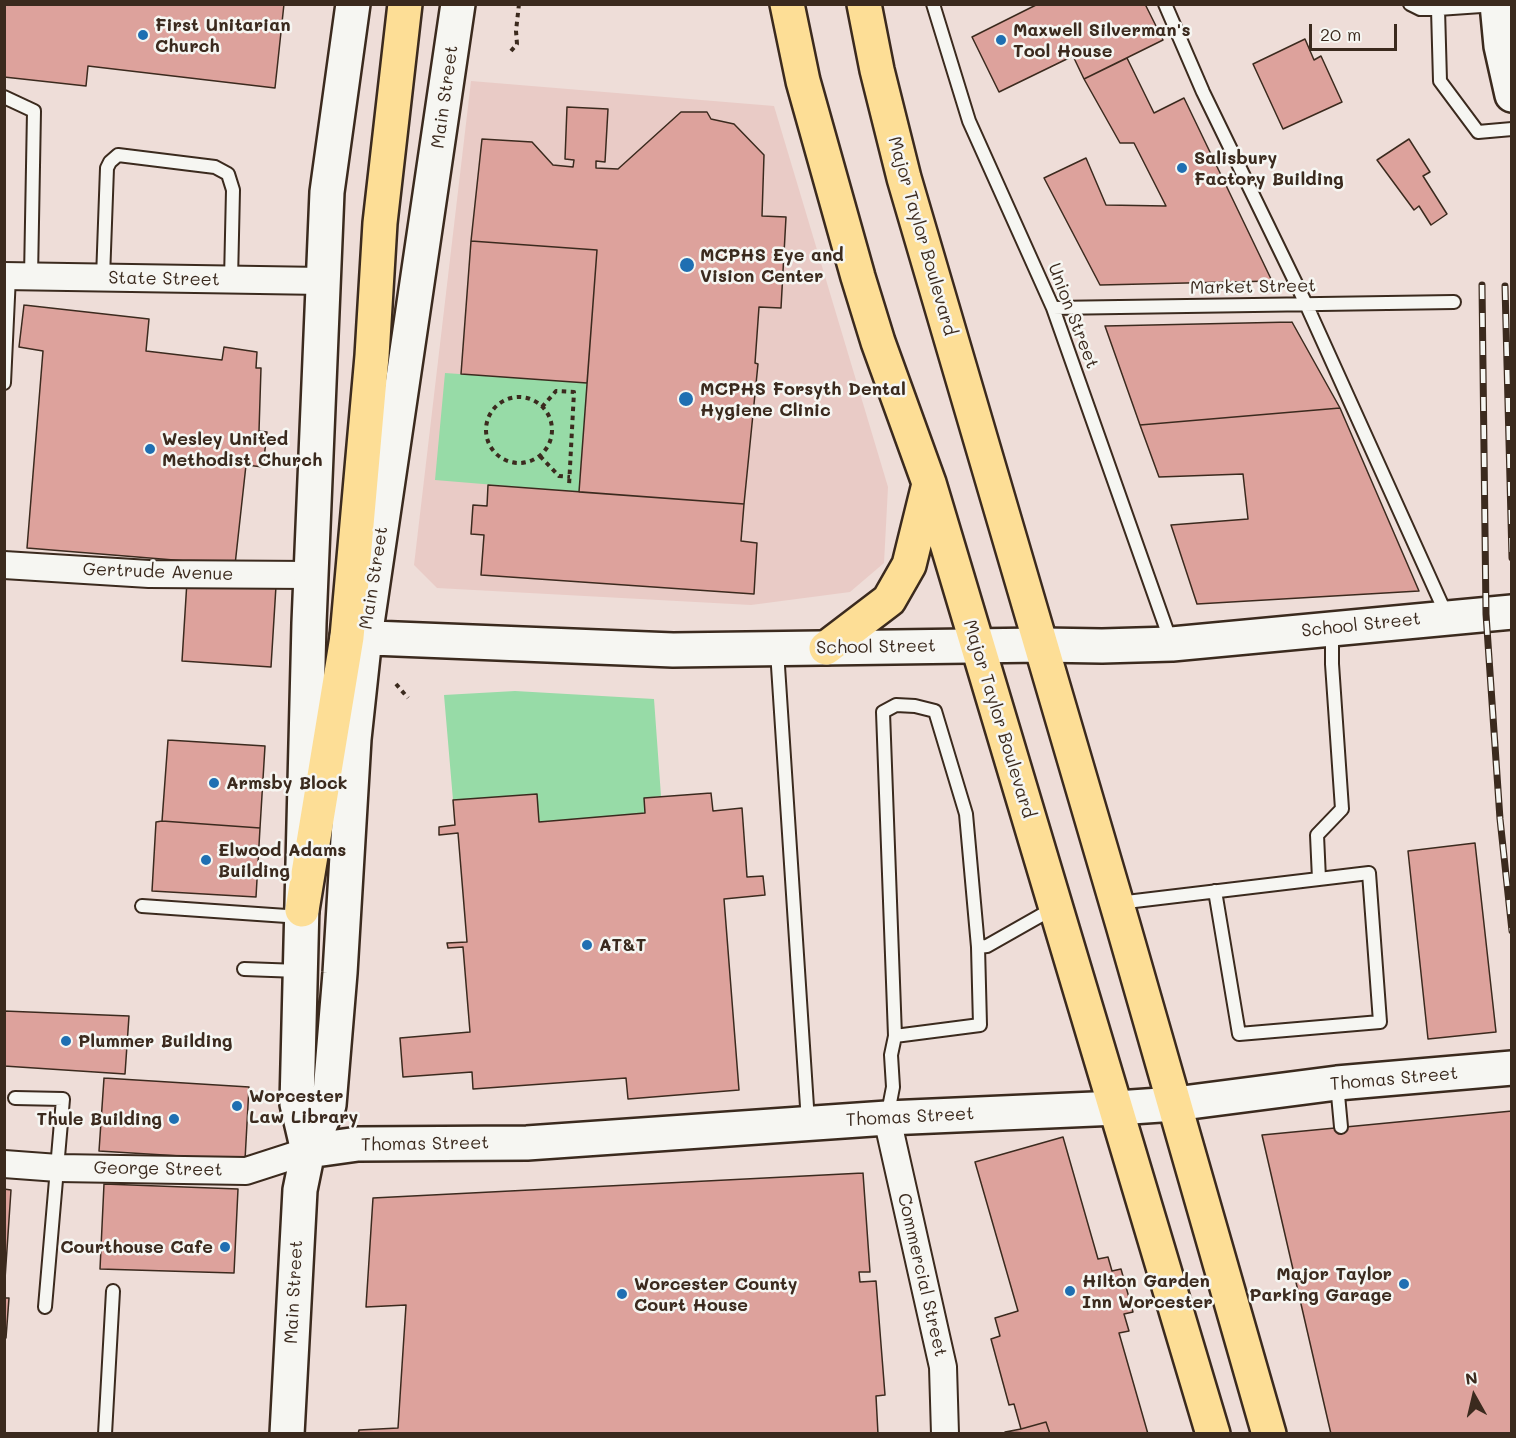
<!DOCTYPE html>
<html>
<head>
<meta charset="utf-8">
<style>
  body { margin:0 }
  #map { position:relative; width:1516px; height:1438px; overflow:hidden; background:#eeddd8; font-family:Mali,sans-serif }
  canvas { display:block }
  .frame { position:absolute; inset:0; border:6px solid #3b2a1e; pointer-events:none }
  .north { position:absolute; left:1444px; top:1366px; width:60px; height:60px; -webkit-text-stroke:4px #f6f6f2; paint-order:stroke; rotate:352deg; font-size:16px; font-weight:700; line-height:24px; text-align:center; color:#3b2a1e }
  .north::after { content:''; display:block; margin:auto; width:21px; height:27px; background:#3b2a1e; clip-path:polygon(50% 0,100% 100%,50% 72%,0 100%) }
  .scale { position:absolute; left:1309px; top:24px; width:88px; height:27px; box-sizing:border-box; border:3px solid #3b2a1e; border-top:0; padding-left:8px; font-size:18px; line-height:21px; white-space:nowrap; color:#3b2a1e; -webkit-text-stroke:4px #f6f6f2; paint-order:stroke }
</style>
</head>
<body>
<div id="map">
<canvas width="1516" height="1438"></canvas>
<div class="frame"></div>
<div class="north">N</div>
<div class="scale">20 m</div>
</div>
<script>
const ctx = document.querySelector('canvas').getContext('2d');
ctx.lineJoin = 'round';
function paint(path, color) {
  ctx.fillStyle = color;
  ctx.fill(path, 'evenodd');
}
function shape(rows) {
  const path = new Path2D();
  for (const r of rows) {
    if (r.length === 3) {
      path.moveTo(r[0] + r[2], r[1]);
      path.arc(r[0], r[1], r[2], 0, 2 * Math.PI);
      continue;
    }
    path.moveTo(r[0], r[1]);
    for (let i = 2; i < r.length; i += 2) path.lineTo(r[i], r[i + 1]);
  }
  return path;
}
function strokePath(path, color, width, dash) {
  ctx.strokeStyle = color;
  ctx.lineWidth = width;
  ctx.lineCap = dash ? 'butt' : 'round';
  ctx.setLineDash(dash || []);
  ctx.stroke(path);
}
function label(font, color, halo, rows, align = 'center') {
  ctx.font = font + ' Mali,sans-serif';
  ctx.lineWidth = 5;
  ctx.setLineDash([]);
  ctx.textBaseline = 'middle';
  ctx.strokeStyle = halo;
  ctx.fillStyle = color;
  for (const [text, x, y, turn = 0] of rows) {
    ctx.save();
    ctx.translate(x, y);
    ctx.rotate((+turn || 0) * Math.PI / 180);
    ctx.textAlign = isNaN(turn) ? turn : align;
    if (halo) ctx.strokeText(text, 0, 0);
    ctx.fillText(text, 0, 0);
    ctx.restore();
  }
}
paint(shape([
  [471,81,774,106,888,487,884,563,850,592,751,605,437,588,414,565]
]), '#e9cbc6');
paint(shape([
  [445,373,587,383,579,492,435,480],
  [515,691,654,699,661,796,644,798,645,813,539,822,536,794,453,800,444,695]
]), '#97dba7');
const building = shape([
  [4,4,284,4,275,88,88,66,86,86,4,77,4,4],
  [1038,4,1145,4,1163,40,1084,79,1073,56,999,92,972,37,1038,4],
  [1305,39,1314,60,1321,56,1342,102,1283,129,1253,64,1305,39],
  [1127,58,1154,113,1184,98,1272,281,1100,285,1044,178,1086,158,1106,205,1166,206,1134,143,1120,143,1084,79,1127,58],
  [567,107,608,109,605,162,596,161,596,168,618,169,681,112,707,112,711,119,734,124,764,155,762,216,786,217,781,308,759,307,755,363,758,364,744,504,579,492,597,250,471,241,482,139,532,142,553,165,573,167,574,160,565,159,567,107],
  [1409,139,1430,172,1423,176,1447,214,1431,225,1419,206,1414,210,1377,160,1409,139],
  [471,241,597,250,587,383,461,374,471,241],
  [24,305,149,319,146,351,222,360,224,347,257,352,256,368,261,368,259,431,267,432,263,467,246,465,235,565,27,548,43,351,19,347,24,305],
  [1292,322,1340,408,1140,425,1105,326,1292,322],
  [1340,408,1419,591,1197,604,1171,525,1248,519,1243,474,1159,477,1140,425,1340,408],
  [488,485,744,504,741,541,757,543,754,594,481,575,484,535,471,534,473,505,487,506,488,485],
  [187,581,276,586,271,667,182,661,187,581],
  [168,740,265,746,260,828,162,821,168,740],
  [711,793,713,811,742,808,747,877,763,876,765,895,724,899,739,1090,628,1099,626,1078,473,1089,472,1072,403,1077,400,1038,470,1032,463,947,448,948,447,943,467,942,458,833,439,835,439,827,455,825,453,800,537,794,539,822,645,813,644,798,711,793],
  [162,821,260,828,256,897,152,891,156,822,162,821],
  [1475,843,1496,1032,1428,1039,1408,851,1475,843],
  [4,1011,129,1016,125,1074,4,1066,4,1011],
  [104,1078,249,1087,245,1160,99,1151,104,1078],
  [1512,1111,1512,1434,1331,1434,1262,1135,1512,1111],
  [1063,1137,1098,1259,1108,1257,1112,1271,1121,1269,1133,1312,1124,1314,1129,1331,1119,1333,1148,1434,1050,1434,1046,1422,1021,1429,1014,1404,1009,1405,991,1339,1000,1336,995,1318,1018,1311,975,1162,1063,1137],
  [863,1173,870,1272,859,1272,860,1282,876,1281,885,1395,876,1396,878,1434,358,1434,359,1430,398,1428,402,1366,406,1305,366,1307,373,1198,863,1173],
  [104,1184,238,1189,234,1273,100,1269,104,1184],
  [4,1189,11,1190,5,1279,4,1279,4,1189],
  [4,1298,9,1298,6,1338,4,1338,4,1298],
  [1046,1422,1050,1434,1005,1432,1021,1429,1046,1422]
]);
paint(building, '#dda29c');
strokePath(building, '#3b2a1e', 1.5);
const lane = shape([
  [933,4,969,121,1053,308,1171,642],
  [1165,4,1203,92,1306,304,1447,616],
  [1410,4,1420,9,1438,9,1496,5],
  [1438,9,1440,81,1478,132,1512,129],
  [4,97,34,111,31,277],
  [103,278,107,168,110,162,118,155,215,167,228,174,233,190,231,280],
  [1053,308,1454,302],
  [4,383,9,276],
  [777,651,808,1122],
  [1319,879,1317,835,1342,809,1332,664,1332,629],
  [1118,903,1369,873,1380,1022,1239,1034,1215,891],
  [142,906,301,917],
  [978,947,987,946,1054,908],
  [244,969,299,971],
  [1337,1084,1341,1127],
  [15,1098,63,1099,45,1307],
  [887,1118,893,1087,891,1055,895,1036,883,712,896,705,915,706,935,711,966,814,978,947,980,1025,895,1036],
  [105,1434,113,1291]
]);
const street = shape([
  [4,276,323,281],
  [4,565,149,574,311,575],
  [887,1118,943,1367,945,1434],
  [4,1164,58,1168,246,1171,308,1151]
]);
const secondary = shape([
  [1497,4,1501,46,1512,95],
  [347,637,673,650,1042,645,1102,646,1172,644,1512,612],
  [308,1151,358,1144,527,1143,887,1118,1117,1108,1175,1104,1337,1083,1512,1068],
  [308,1151,297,1104,309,623,327,192,353,4],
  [287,1434,300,1190,308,1151,329,1105,340,973,354,739,365,637,458,4]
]);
const primary = shape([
  [787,4,803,81,858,277,878,342,929,483,1213,1434],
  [864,4,877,70,904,178,1123,925,1269,1434],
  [826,648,889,600,909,565,928,488],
  [302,910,347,637,372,356,380,223,405,4]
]);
strokePath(lane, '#3b2a1e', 16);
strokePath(street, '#3b2a1e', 30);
strokePath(secondary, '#3b2a1e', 38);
strokePath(primary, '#3b2a1e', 38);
strokePath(shape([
  [511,51,517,44,516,31,519,4],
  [519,430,33],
  [542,407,556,391,574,392,569,486],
  [540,456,559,476,570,477],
  [396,684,408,698]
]), '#3b2a1e', 4, [4.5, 4.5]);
strokePath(lane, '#f6f6f2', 12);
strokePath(street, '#f6f6f2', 26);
strokePath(secondary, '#f6f6f2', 33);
strokePath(primary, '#fdde96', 33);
const rail = shape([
  [1482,285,1486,614,1500,819,1512,931],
  [1505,286,1512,558]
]);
strokePath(rail, '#3b2a1e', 7);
strokePath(rail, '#f6f6f2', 4.5, [14]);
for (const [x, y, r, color] of [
  [143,35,6,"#1f6fb2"],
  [1001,40,6,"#1f6fb2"],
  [1182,168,6,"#1f6fb2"],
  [687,265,8,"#1f6fb2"],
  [686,399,8,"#1f6fb2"],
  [150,449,6,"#1f6fb2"],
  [214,783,6,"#1f6fb2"],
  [206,860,6,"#1f6fb2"],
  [587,945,6,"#1f6fb2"],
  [66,1041,6,"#1f6fb2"],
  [237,1106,6,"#1f6fb2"],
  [174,1119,6,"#1f6fb2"],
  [225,1247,6,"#1f6fb2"],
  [1404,1284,6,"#1f6fb2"],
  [1070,1291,6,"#1f6fb2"],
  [622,1294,6,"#1f6fb2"]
]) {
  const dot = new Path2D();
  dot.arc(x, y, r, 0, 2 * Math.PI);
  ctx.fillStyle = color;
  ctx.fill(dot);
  strokePath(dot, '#f6f6f2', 2);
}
label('bold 18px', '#3b2a1e', '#f6f6f2', [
  ["First Unitarian",155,25],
  ["Church",155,46],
  ["Maxwell Silverman's",1013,30],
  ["Tool House",1013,51],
  ["Salisbury",1194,158],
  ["Factory Building",1194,179],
  ["MCPHS Eye and",700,255],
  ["Vision Center",700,276],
  ["MCPHS Forsyth Dental",700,389],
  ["Hygiene Clinic",700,410],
  ["Wesley United",162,439],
  ["Methodist Church",162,460],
  ["Armsby Block",226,783],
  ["Elwood Adams",218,850],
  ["Building",218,871],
  ["AT&T",599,945],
  ["Plummer Building",78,1041],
  ["Worcester",249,1096],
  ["Law Library",249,1117],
  ["Thule Building",162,1119,"right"],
  ["Courthouse Cafe",213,1247,"right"],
  ["Major Taylor",1392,1274,"right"],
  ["Parking Garage",1392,1295,"right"],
  ["Hilton Garden",1082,1281],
  ["Inn Worcester",1082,1302],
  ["Worcester County",634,1284],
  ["Court House",634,1305]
], 'left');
label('18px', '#3b2a1e', '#f6f6f2', [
  ["Main Street",445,97,-82],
  ["Major Taylor Boulevard",922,236,74],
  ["State Street",164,279,1],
  ["Market Street",1253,287,-1],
  ["Union Street",1073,316,69],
  ["Gertrude Avenue",158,572,2],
  ["Main Street",374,578,-81],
  ["School Street",1361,625,-6],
  ["School Street",876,647,-1],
  ["Major Taylor Boulevard",999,719,73],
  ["Thomas Street",1394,1079,-5],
  ["Thomas Street",910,1117,-3],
  ["Thomas Street",425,1144,-1],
  ["George Street",158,1169,1],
  ["Commercial Street",922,1275,77],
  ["Main Street",294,1292,-87]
]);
</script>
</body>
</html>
